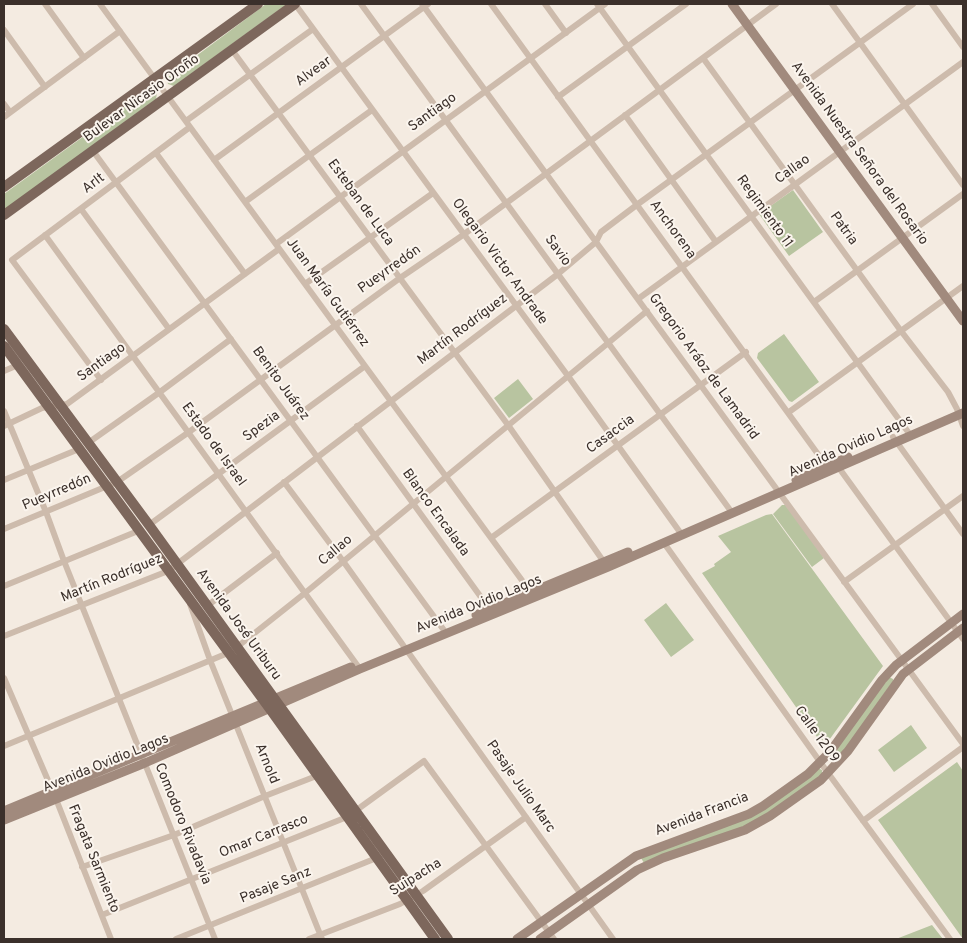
<!DOCTYPE html>
<html>
<head>
<meta charset="utf-8">
<style>
  body { margin:0 }
  #map { position:relative; width:967px; height:943px; overflow:hidden; background:#f4ebe1; font-family:Overpass,sans-serif }
  canvas { display:block }
  .frame { position:absolute; inset:0; border:5px solid #3b302b; pointer-events:none }
</style>
</head>
<body>
<div id="map">
<canvas width="967" height="943"></canvas>
<div class="frame"></div>
</div>
<script>
const ctx = document.querySelector('canvas').getContext('2d');
ctx.lineJoin = 'round';
function paint(path, color) {
  ctx.fillStyle = color;
  ctx.fill(path, 'evenodd');
}
function shape(rows) {
  const path = new Path2D();
  for (const r of rows) {
    path.moveTo(r[0], r[1]);
    for (let i = 2; i < r.length; i += 2) path.lineTo(r[i], r[i + 1]);
  }
  return path;
}
function strokePath(path, color, width, dash) {
  ctx.strokeStyle = color;
  ctx.lineWidth = width;
  ctx.lineCap = dash ? 'butt' : 'round';
  ctx.setLineDash(dash || []);
  ctx.stroke(path);
}
function label(font, color, halo, rows, align = 'center') {
  ctx.font = font + ' Overpass,sans-serif';
  ctx.lineWidth = 4;
  ctx.setLineDash([]);
  ctx.textBaseline = 'middle';
  ctx.strokeStyle = halo;
  ctx.fillStyle = color;
  for (const [text, x, y, turn = 0] of rows) {
    ctx.save();
    ctx.translate(x, y);
    ctx.rotate((+turn || 0) * Math.PI / 180);
    ctx.textAlign = isNaN(turn) ? turn : align;
    if (halo) ctx.strokeText(text, 0, 0);
    ctx.fillText(text, 0, 0);
    ctx.restore();
  }
}
paint(shape([
  [266,4,287,4,174,86,168,84,167,80,168,77],
  [149,89,154,90,157,93,156,99,4,210,4,194],
  [793,190,823,232,789,256,759,214],
  [784,334,819,382,792,402,789,401,757,358,758,353],
  [518,379,533,399,509,418,494,398],
  [782,505,786,505,824,558,812,567,773,514],
  [772,514,883,666,824,747,702,573,715,566,714,564,731,552,718,536,766,515],
  [666,603,694,640,671,657,644,620],
  [889,677,893,679,893,681,848,746,834,760,832,759,831,757],
  [911,725,927,748,894,772,878,750],
  [957,762,963,771,963,939,878,820],
  [818,768,822,770,822,775,763,817,748,825,644,863,641,858,728,825],
  [932,925,943,939,896,939]
]), '#b8c4a0');
strokePath(shape([
  [45,4,84,58],
  [100,4,532,594],
  [295,4,568,376,682,535],
  [361,4,733,514],
  [422,4,963,744],
  [491,4,828,468],
  [545,4,566,33],
  [597,4,911,436],
  [832,4,963,185],
  [932,4,963,47],
  [4,30,45,87],
  [232,50,508,425,606,565],
  [703,58,901,331,948,392,957,409,963,426],
  [558,97,686,4],
  [4,104,10,112],
  [625,115,716,242],
  [4,117,120,31],
  [186,121,313,29],
  [93,151,446,633],
  [156,153,245,274],
  [214,160,428,4],
  [245,202,372,110],
  [81,209,169,329],
  [45,235,360,669],
  [276,244,605,4],
  [305,284,433,193],
  [638,299,963,62],
  [814,302,963,194],
  [4,371,18,365],
  [101,380,12,260,190,127],
  [4,411,46,512,64,561,215,939],
  [789,412,963,286],
  [4,426,42,408,67,404,279,249],
  [357,426,491,611],
  [893,437,963,534],
  [88,443,160,392,231,339],
  [839,468,963,639],
  [4,480,79,449],
  [284,482,343,561,613,939],
  [149,525,365,366],
  [4,529,117,482,189,432,400,278,463,235,776,4],
  [491,538,746,352],
  [664,543,828,773,950,939],
  [844,582,963,496],
  [4,586,138,531],
  [190,604,210,660,322,939],
  [207,606,277,553],
  [4,636,168,571,558,274,596,242,601,232,638,204,913,4],
  [4,678,56,799,111,939],
  [4,746,228,653,237,647,305,593,647,311],
  [863,821,963,747],
  [82,867,174,835,265,796,319,775],
  [102,915,347,817,424,761,554,939],
  [176,939,379,857],
  [309,939,400,904,423,891,526,817]
]), '#cdbbac', 6);
strokePath(shape([
  [732,4,963,321],
  [796,480,848,457],
  [476,615,628,552],
  [4,811,351,667],
  [4,820,145,763,360,669,608,567,963,413],
  [517,939,636,856,749,814,763,806,808,774,830,752,882,680,896,665,963,614],
  [540,939,637,870,663,858,745,830,770,816,821,780,848,751,903,674,963,628]
]), '#a18a7d', 9);
strokePath(shape([
  [4,187,258,4],
  [4,215,295,4],
  [4,329,149,525,448,939],
  [4,346,270,709,435,939]
]), '#7d675c', 10);
label('14px', '#3b302b', '#fbf5ee', [
  ["Alvear",314,72,-36],
  ["Bulevar Nicasio Oroño",142,99,-36],
  ["Santiago",433,113,-36],
  ["Avenida Nuestra Señora del Rosario",859,154,54],
  ["Callao",793,170,-36],
  ["Arlt",94,184,-37],
  ["Esteban de Luca",360,203,54],
  ["Regimiento 11",764,212,54],
  ["Patria",843,229,54],
  ["Anchorena",672,230,54],
  ["Savio",557,251,54],
  ["Olegario Victor Andrade",499,262,54],
  ["Pueyrredón",390,270,-35],
  ["Juan María Gutiérrez",327,293,54],
  ["Martín Rodríguez",463,330,-37],
  ["Santiago",102,363,-36],
  ["Gregorio Aráoz de Lamadrid",703,367,54],
  ["Benito Juárez",280,384,54],
  ["Spezia",262,427,-36],
  ["Casaccia",611,435,-36],
  ["Estado de Israel",213,445,54],
  ["Avenida Ovidio Lagos",851,447,-24],
  ["Pueyrredón",57,493,-23],
  ["Blanco Encalada",435,513,54],
  ["Callao",336,551,-40],
  ["Martín Rodríguez",112,579,-22],
  ["Avenida Ovidio Lagos",479,605,-22],
  ["Avenida José Uriburu",238,625,54],
  ["Calle 1209",816,735,54],
  ["Avenida Ovidio Lagos",106,764,-22],
  ["Arnold",266,764,68],
  ["Pasaje Julio Marc",520,787,55],
  ["Avenida Francia",702,815,-21],
  ["Comodoro Rivadavia",182,824,68],
  ["Omar Carrasco",264,837,-22],
  ["Fragata Sarmiento",93,859,68],
  ["Suipacha",416,878,-32],
  ["Pasaje Sanz",276,886,-22]
]);
</script>
</body>
</html>
